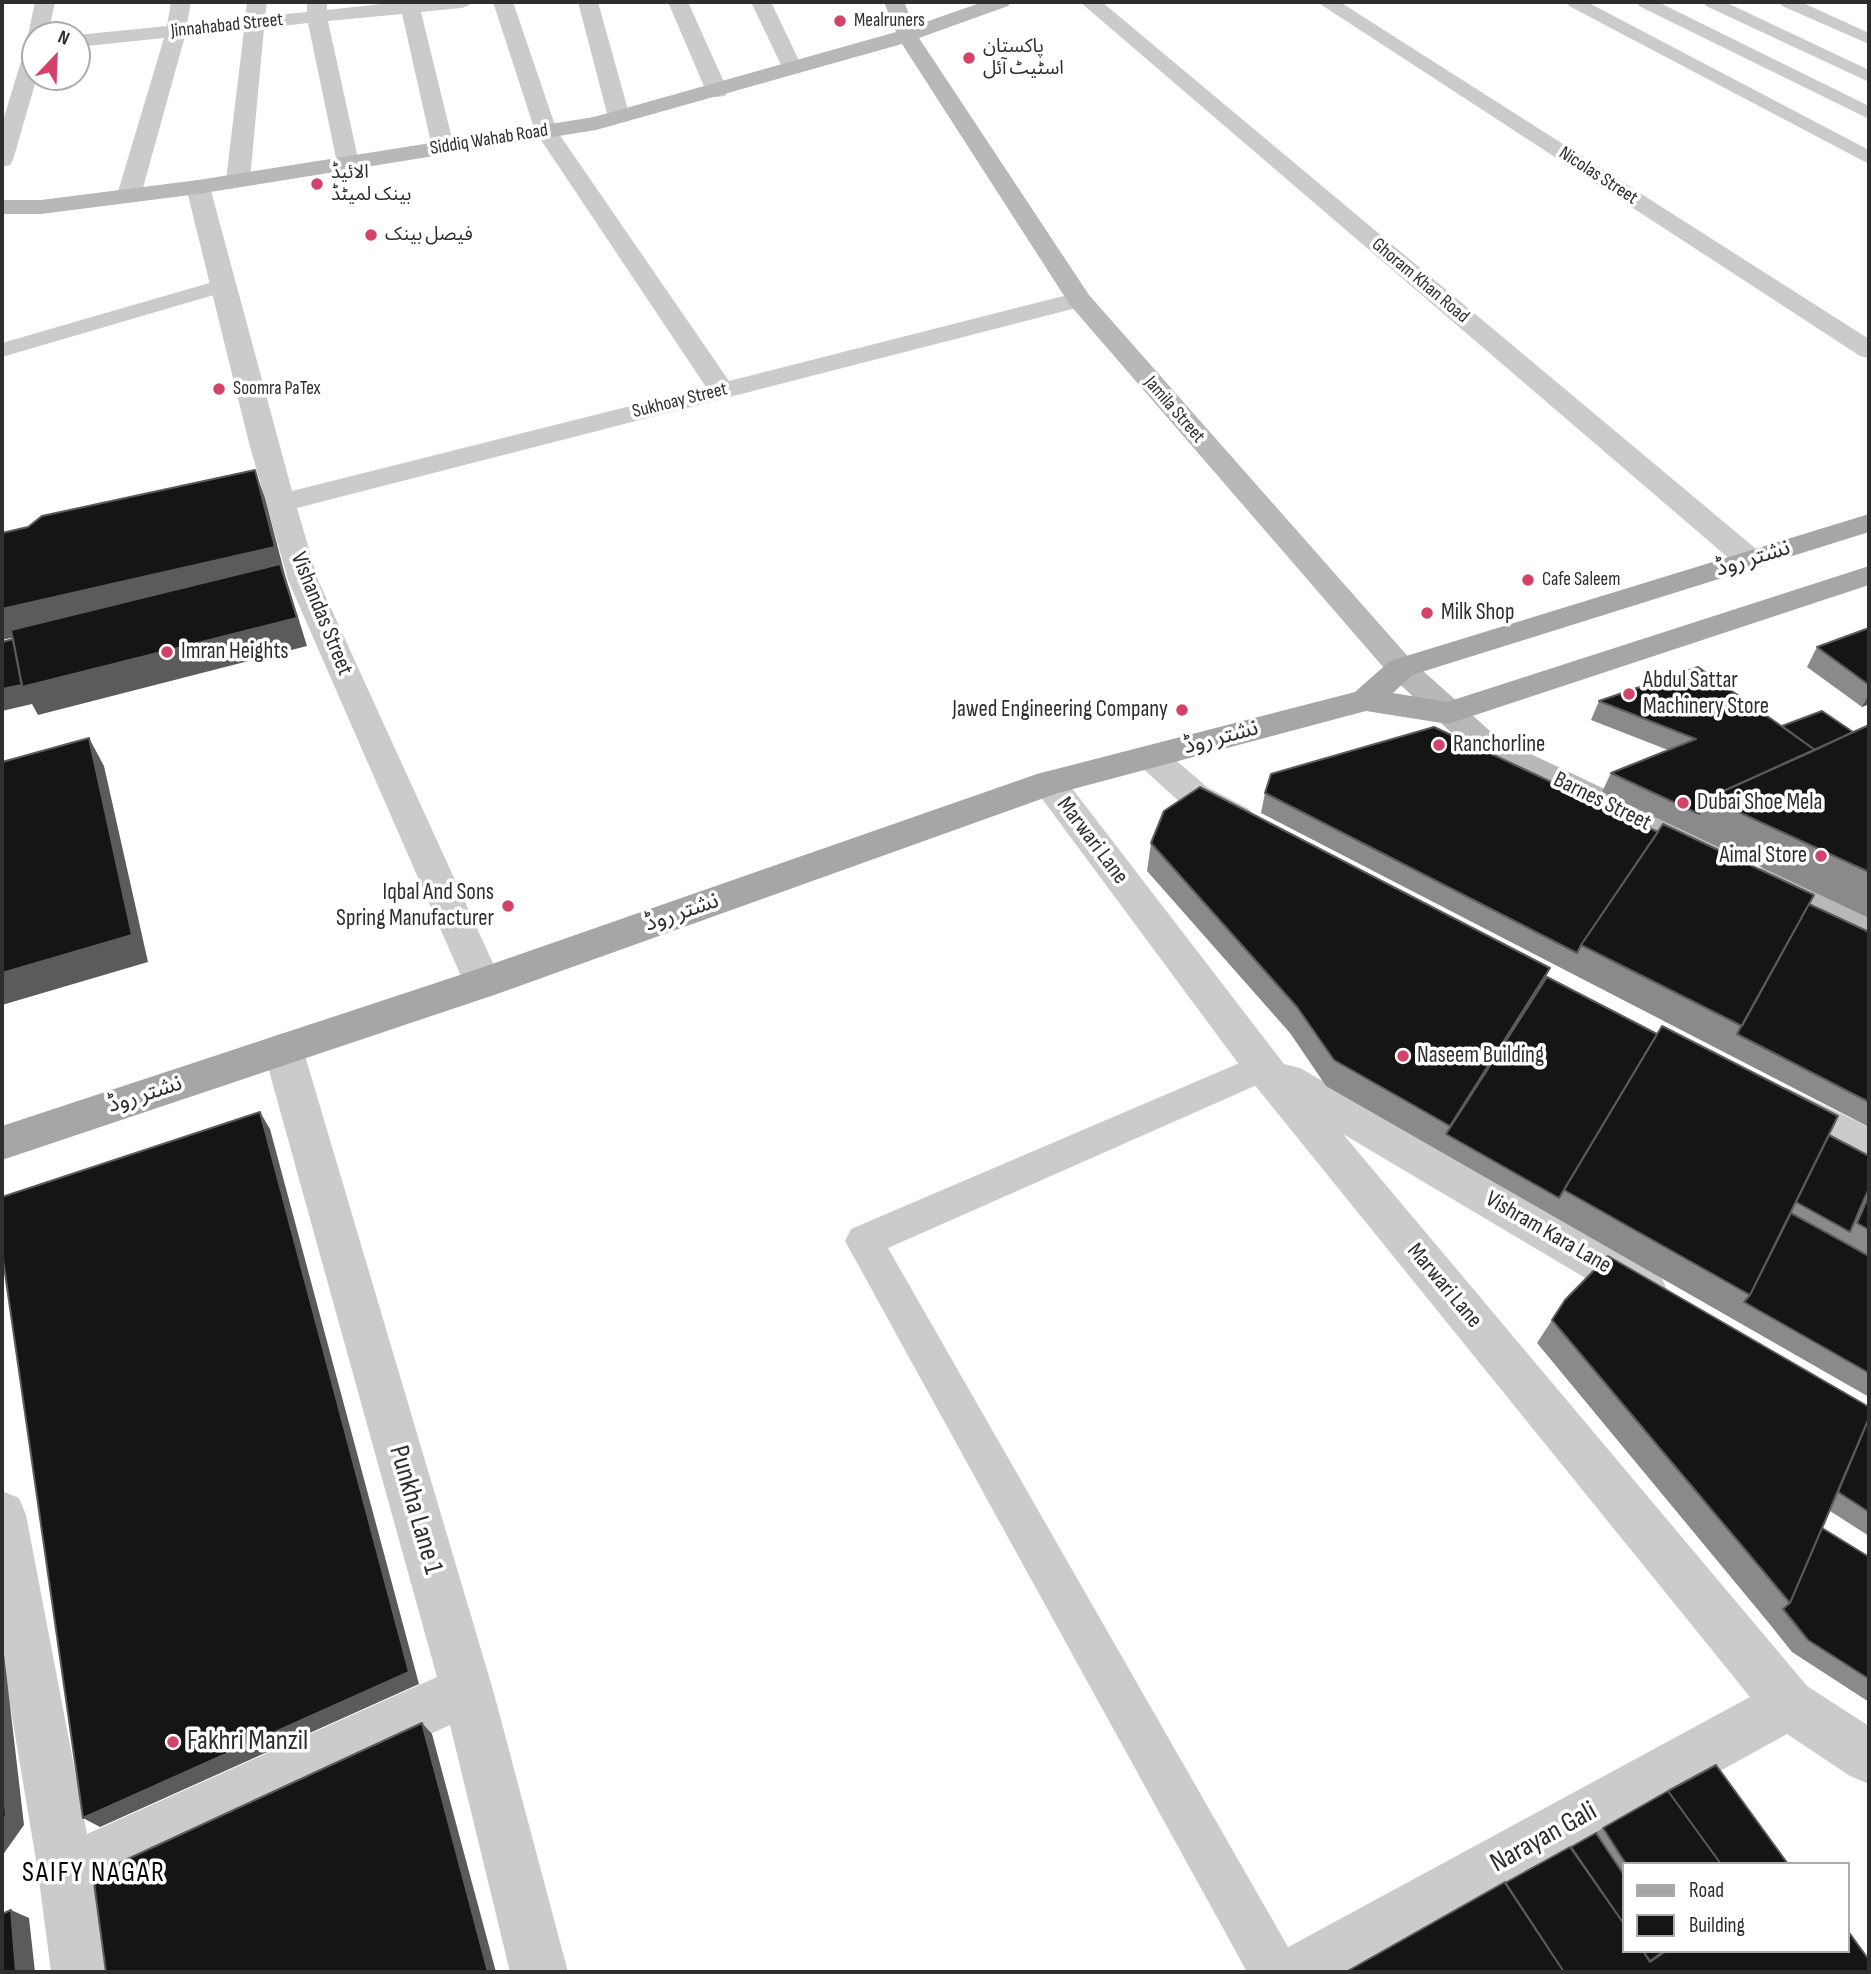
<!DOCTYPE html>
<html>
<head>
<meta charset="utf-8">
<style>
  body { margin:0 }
  #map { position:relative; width:1871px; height:1974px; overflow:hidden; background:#fff; font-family:"Sofia Sans Condensed",sans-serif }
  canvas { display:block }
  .frame { position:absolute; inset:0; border:4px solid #2e2e2e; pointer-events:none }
  .legend { position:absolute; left:1622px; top:1862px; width:228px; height:91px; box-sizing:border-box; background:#fff; border:2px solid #ababab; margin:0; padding:9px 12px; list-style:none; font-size:21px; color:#2e2e2e }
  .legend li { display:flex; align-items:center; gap:14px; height:35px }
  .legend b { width:35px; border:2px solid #ababab }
  .north { position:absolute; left:21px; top:21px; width:70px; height:70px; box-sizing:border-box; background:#fff; border:2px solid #ababab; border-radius:50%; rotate:23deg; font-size:19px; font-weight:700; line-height:28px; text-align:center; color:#2e2e2e }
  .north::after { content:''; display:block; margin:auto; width:24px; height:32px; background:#d34269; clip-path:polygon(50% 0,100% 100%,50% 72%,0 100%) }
</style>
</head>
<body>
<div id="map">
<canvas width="1871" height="1974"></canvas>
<div class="frame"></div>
<ul class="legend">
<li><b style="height:9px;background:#a6a6a6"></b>Road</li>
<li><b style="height:19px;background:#151515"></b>Building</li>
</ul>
<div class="north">N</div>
</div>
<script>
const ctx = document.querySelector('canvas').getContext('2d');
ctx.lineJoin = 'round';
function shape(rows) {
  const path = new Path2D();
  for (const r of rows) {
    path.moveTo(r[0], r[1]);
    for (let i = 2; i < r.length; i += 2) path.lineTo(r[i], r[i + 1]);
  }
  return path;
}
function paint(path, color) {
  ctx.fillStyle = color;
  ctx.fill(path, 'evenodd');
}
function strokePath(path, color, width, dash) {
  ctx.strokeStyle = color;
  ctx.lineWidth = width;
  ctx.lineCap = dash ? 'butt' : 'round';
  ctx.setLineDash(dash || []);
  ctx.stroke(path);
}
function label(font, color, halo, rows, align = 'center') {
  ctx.font = font + ' "Sofia Sans Condensed","Noto Sans Arabic",sans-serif';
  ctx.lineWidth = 7;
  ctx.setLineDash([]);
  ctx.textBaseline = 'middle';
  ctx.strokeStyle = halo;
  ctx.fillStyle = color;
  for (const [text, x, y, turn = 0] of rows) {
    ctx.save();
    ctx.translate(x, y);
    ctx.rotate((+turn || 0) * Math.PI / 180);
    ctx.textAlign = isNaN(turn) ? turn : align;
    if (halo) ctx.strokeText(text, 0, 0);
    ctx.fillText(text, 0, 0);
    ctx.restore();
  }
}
paint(shape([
  [1567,2,1587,2,1869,150,1869,164,1569,6,1567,2],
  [1637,2,1658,2,1869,106,1869,119,1639,6,1637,2],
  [1704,2,1725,2,1869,70,1869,82,1706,6,1704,2],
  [1780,2,1801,2,1869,33,1869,44,1782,6,1780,2],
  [223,279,231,280,234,285,231,290,2,357,2,343,223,279],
  [1263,1053,1275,1057,1280,1067,1275,1077,888,1248,1292,1954,1299,1972,1247,1972,845,1241,851,1229,1263,1053]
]), '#cbcbcb');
paint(shape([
  [35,2,55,2,48,35,35,35,35,40,28,35,35,2],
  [171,2,191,2,187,24,245,18,247,2,267,2,265,16,307,12,307,2,327,2,327,10,399,2,471,2,468,6,461,8,421,12,454,147,451,152,443,154,435,152,432,147,402,14,328,21,359,163,356,168,348,170,340,168,337,163,308,23,264,28,250,180,246,185,230,185,226,180,244,30,185,36,141,195,137,200,121,200,117,195,164,38,77,47,77,35,167,26,171,2],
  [493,2,513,2,557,131,729,381,1079,292,1088,295,1092,300,1088,305,297,508,318,580,502,983,497,994,483,998,469,994,464,983,288,580,249,443,186,187,190,182,198,180,206,182,210,187,292,491,706,387,535,131,493,2],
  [578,2,598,2,630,117,627,122,611,122,608,117,578,2],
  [668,2,688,2,728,91,725,96,717,97,709,96,706,91,668,2],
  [751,2,771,2,803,69,800,73,786,73,783,69,751,2],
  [1080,2,1102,2,1761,553,1765,560,1761,567,1750,569,1739,567,1080,2],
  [1317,2,1340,2,1869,339,1869,358,1860,356,1317,2],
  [35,42,37,77,13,160,10,165,2,167,2,124,25,48,28,44,35,42],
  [1151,745,1163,749,1207,787,1249,809,1255,818,1249,827,1237,831,1225,827,1183,805,1139,765,1134,757,1139,749,1151,745],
  [1049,771,1061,774,1284,1064,1300,1068,1661,1276,1667,1290,1661,1304,1645,1310,1629,1304,1343,1134,1807,1686,1869,1726,1869,1784,1850,1776,1787,1734,1356,1972,1270,1972,1279,1952,1750,1697,1249,1078,1037,792,1032,783,1037,774,1049,771],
  [283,1033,297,1038,303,1049,493,1690,568,1972,510,1972,450,1725,96,1887,109,1972,51,1972,38,1872,2,1657,2,1491,19,1498,26,1515,87,1834,437,1677,263,1049,269,1038,283,1033],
  [1787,1088,1869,1127,1869,1164,1773,1117,1767,1105,1773,1093,1787,1088]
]), '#cbcbcb');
paint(shape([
  [884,2,904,2,914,26,983,2,1011,2,1008,6,919,38,1089,295,1412,661,1499,739,1719,843,1724,852,1719,861,1706,865,1693,861,1475,755,1390,675,1070,305,902,44,596,130,198,194,41,214,2,214,2,200,41,200,198,180,594,117,896,32,884,2],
  [1764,867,1869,914,1869,944,1751,889,1746,880,1751,871,1764,867]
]), '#b8b8b8');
paint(shape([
  [1869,514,1869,532,1412,675,1393,693,1447,702,1869,566,1869,585,1448,724,1366,711,1058,793,497,994,2,1160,2,1126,469,972,1037,774,1355,692,1390,661,1869,514]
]), '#a6a6a6');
paint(shape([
  [1869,628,1869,704,1862,707,1807,667,1817,647],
  [1599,701,1782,726,1853,732,1869,725,1869,918,1602,792,1611,773,1668,750,1591,720],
  [1265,793,1809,904,1869,932,1869,1127,1261,813],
  [1151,843,1547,977,1657,1034,1829,1135,1869,1156,1869,1255,1791,1212,1791,1213,1869,1256,1869,1397,1326,1086,1290,1033,1147,871],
  [1565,1300,1869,1407,1869,1536,1830,1511,1822,1528,1869,1557,1869,1702,1792,1652,1768,1622,1537,1343],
  [1603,1828,1788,1864,1624,1864,1624,1951,1848,1951,1869,1960,1346,1972,1505,1883,1571,1847]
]), '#8a8a8a');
paint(shape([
  [255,470,265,498,285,575,307,646,38,715,32,704,2,711,2,689,284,575,2,640,2,609],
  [1869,694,1869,704,1862,707],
  [89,738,104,766,148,962,2,1005,2,973],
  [1550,968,1538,995,1446,1134,1450,1126],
  [260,1112,270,1129,419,1684,100,1827,83,1818],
  [2,1637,24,1825,2,1856],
  [422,1723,432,1734,496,1972,488,1972],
  [11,1910,29,1918,35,1972,16,1972]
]), '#5b5b5b');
const building = shape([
  [255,470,275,547,2,609,2,533,28,527,42,516,255,470],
  [280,564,297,618,22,687,11,630,280,564],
  [1869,628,1869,685,1817,647,1869,628],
  [13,639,22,685,2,689,2,642,13,639],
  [1698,667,1815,750,1708,798,1699,814,1611,773,1696,739,1599,701,1698,667],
  [1822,711,1853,732,1815,750,1782,726,1822,711],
  [1869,725,1869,872,1708,798,1869,725],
  [1434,727,1658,832,1581,945,1577,953,1265,793,1271,774,1434,727],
  [89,738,132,935,2,973,2,762,89,738],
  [1200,787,1550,968,1450,1126,1334,1060,1297,1007,1151,843,1164,811,1200,787],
  [1663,824,1814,895,1742,1026,1581,945,1663,824],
  [1809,904,1869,932,1869,1102,1737,1034,1809,904],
  [1547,977,1657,1034,1559,1198,1446,1134,1547,977],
  [1662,1026,1838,1116,1750,1295,1564,1190,1662,1026],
  [260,1112,409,1672,83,1818,2,1252,2,1197,260,1112],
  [1829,1135,1869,1156,1869,1188,1850,1232,1796,1202,1829,1135],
  [1869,1195,1869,1230,1857,1223,1869,1195],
  [1791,1213,1869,1256,1869,1373,1744,1302,1750,1295,1791,1213],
  [1608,1256,1869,1407,1869,1418,1790,1603,1552,1320,1565,1300,1608,1256],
  [1869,1418,1869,1512,1838,1492,1869,1418],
  [1822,1528,1869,1557,1869,1679,1808,1640,1783,1609,1790,1603,1822,1528],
  [422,1723,488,1972,106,1972,93,1875,422,1723],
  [1716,1765,1788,1864,1721,1864,1668,1791,1716,1765],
  [2,1778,6,1815,2,1821,2,1778],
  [1668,1791,1721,1864,1626,1864,1603,1828,1668,1791],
  [1596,1833,1624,1875,1624,1924,1571,1847,1596,1833],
  [1570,1847,1624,1924,1624,1951,1643,1951,1650,1962,1666,1951,1848,1951,1848,1931,1869,1960,1869,1972,1564,1972,1505,1883,1570,1847],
  [1505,1882,1564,1972,1346,1972,1505,1882],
  [11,1910,16,1972,2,1972,2,1914,11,1910],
  [1643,1951,1664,1951,1650,1961,1643,1951]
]);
paint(building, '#151515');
strokePath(building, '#5b5b5b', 2);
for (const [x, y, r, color] of [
  [840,21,7,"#d34269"],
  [969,58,7,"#d34269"],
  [317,184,7,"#d34269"],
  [371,235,7,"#d34269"],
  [219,389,7,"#d34269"],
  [1528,580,7,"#d34269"],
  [1427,613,7,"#d34269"],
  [167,652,7,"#d34269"],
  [1629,694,7,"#d34269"],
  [1182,710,7,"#d34269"],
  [1439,745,7,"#d34269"],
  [1683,803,7,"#d34269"],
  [1821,856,7,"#d34269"],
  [508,906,7,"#d34269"],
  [1403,1056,7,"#d34269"],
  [173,1742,7,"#d34269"]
]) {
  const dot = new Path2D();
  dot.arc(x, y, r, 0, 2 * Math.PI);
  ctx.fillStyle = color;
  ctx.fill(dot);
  strokePath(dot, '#fff', 2.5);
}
label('19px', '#2e2e2e', '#fff', [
  ["Mealruners",854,21],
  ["پاکستان",983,47],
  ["اسٹیٹ آئل",983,69],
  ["الائیڈ",331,173],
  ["بینک لمیٹڈ",331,195],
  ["فیصل بینک",385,235],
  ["Soomra PaTex",233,389],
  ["Cafe Saleem",1542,580]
], 'left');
label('19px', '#2e2e2e', '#fff', [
  ["Jinnahabad Street",227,26,-6],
  ["Siddiq Wahab Road",489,140,-9],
  ["Nicolas Street",1598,176,33],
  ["Ghoram Khan Road",1420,281,40],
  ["Sukhoay Street",680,401,-14],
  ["Jamila Street",1174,410,49]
]);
label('23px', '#2e2e2e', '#fff', [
  ["نشتر روڈ",1753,559,-17],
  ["Vishandas Street",321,614,68],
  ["نشتر روڈ",1221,738,-15],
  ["Barnes Street",1602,802,26],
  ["Marwari Lane",1092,841,53],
  ["نشتر روڈ",682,913,-19],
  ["نشتر روڈ",145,1095,-18],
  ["Vishram Kara Lane",1548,1233,30],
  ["Marwari Lane",1444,1286,50]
]);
label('23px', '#2e2e2e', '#fff', [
  ["Milk Shop",1441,613],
  ["Imran Heights",181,652],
  ["Abdul Sattar",1643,681],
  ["Machinery Store",1643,707],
  ["Jawed Engineering Company",1168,710,"right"],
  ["Ranchorline",1453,745],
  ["Dubai Shoe Mela",1697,803],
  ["Aimal Store",1807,856,"right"],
  ["Iqbal And Sons",494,893,"right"],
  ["Spring Manufacturer",494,919,"right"],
  ["Naseem Building",1417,1056]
], 'left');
label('28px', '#2e2e2e', '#fff', [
  ["Punkha Lane 1",415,1510,74],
  ["Narayan Gali",1544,1838,-29]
]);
label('28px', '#2e2e2e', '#fff', [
  ["Fakhri Manzil",187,1742]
], 'left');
ctx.letterSpacing = '2px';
label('28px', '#000', '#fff', [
  ["SAIFY NAGAR",94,1874]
]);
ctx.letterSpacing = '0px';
</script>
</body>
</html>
